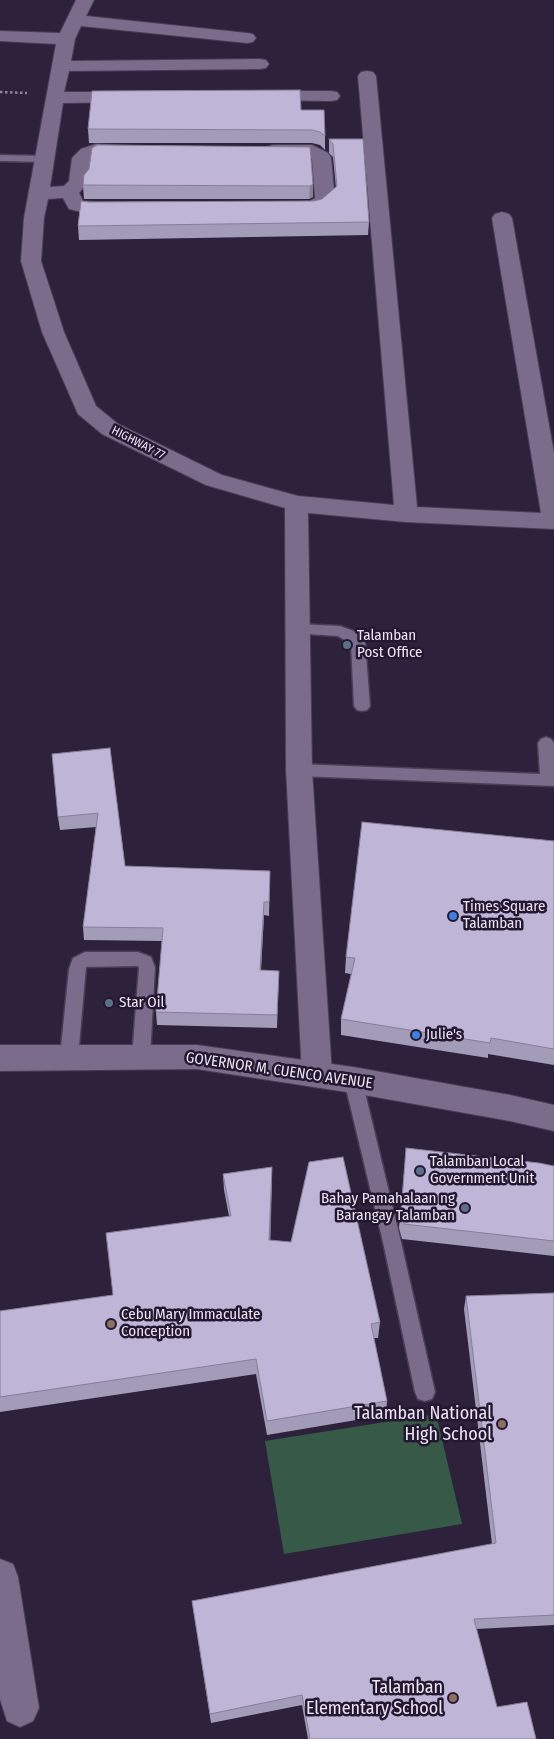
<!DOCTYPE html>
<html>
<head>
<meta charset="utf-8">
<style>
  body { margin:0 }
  canvas { display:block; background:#2e213b }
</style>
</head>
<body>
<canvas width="554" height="1739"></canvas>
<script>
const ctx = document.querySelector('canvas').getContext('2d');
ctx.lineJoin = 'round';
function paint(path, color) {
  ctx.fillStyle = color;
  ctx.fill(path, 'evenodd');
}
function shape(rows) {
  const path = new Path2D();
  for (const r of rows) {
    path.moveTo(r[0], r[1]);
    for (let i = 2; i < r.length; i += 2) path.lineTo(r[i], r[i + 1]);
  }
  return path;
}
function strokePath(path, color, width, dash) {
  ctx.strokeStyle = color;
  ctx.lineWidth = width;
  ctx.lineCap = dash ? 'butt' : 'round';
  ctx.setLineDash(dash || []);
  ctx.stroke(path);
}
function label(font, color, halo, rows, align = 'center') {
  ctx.font = font + ' "Fira Sans Condensed",sans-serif';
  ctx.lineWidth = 5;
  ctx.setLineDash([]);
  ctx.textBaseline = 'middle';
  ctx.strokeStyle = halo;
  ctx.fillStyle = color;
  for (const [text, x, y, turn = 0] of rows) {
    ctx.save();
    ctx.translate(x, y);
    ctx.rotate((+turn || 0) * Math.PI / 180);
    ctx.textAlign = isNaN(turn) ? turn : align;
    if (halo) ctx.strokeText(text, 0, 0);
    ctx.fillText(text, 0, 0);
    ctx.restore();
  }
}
paint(shape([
  [436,1414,462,1524,284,1554,265,1441]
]), '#365948');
const lane = shape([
  [0,155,46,156,52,159,46,162,0,161,0,155],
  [297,624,340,626,356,632,363,638,365,642,370,706,367,710,362,711,357,710,354,706,351,644,338,636,292,633,290,629,292,625,297,624],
  [546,737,551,739,554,743,554,786,299,776,294,774,291,770,294,766,299,764,540,774,538,743,541,739,546,737],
  [85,952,138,952,151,957,155,967,150,1057,147,1062,141,1064,135,1062,132,1057,139,967,137,966,86,967,78,1057,75,1062,69,1064,63,1062,60,1057,69,969,73,958,85,952],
  [353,1072,359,1075,362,1080,401,1242,435,1392,432,1399,425,1401,418,1399,415,1392,383,1242,344,1080,347,1075,353,1072]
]);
const street = shape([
  [76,0,94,0,86,16,247,33,253,34,256,38,253,42,247,43,81,26,75,39,71,61,260,59,266,60,269,64,266,68,260,69,69,71,64,92,130,92,136,93,139,97,136,101,130,102,63,103,50,187,64,186,69,181,72,158,81,149,96,144,135,146,137,150,135,154,95,157,91,160,88,182,79,193,83,201,124,204,127,208,124,212,90,214,69,209,63,198,48,199,44,218,41,261,64,332,96,406,118,424,222,475,298,496,394,505,358,76,361,72,367,71,373,72,376,76,417,507,541,513,492,218,495,214,502,212,509,214,512,218,554,453,554,529,406,522,308,513,312,770,332,1074,328,1083,317,1087,306,1083,302,1074,286,770,285,508,206,485,102,434,78,414,42,332,21,261,24,218,56,44,0,41,0,31,60,33,76,0],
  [263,91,331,91,337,92,340,96,337,100,331,101,257,100,254,96,257,92,263,91],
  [273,145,312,145,328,153,331,157,335,200,332,204,314,213,286,211,283,207,286,203,310,201,315,198,312,159,308,157,266,155,264,151,266,147,273,145],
  [0,1559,13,1564,18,1577,39,1708,33,1721,20,1727,7,1721,0,1699,0,1559]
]);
const secondary = shape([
  [0,1045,197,1045,353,1067,510,1095,554,1105,554,1131,510,1121,353,1093,197,1069,0,1071,0,1045]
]);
strokePath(lane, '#493e54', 3);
strokePath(street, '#493e54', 2);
strokePath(secondary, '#493e54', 2);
strokePath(shape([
  [0,92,27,93]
]), '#8f859a', 2.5, [2.5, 2.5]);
paint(lane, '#7a6c8a');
paint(street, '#7a6c8a');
paint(secondary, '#7a6c8a');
paint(shape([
  [301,110,325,136,325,150,320,145,312,143,89,143,88,129],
  [329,139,363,139,369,222,368,235,79,240,78,226,89,202,314,201,322,199,336,188,333,157,329,153],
  [310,147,313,197,309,199,84,199,83,185],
  [110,748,125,866,270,871,269,916,264,915,261,970,279,971,277,1028,157,1025,156,1012,162,941,84,940,83,927,96,827,60,830,58,817],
  [554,841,554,1065,488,1054,488,1058,341,1035,341,1019,351,974,345,973,346,957],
  [405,1163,554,1166,554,1256,402,1239,399,1228],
  [272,1167,270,1240,380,1322,378,1338,374,1338,387,1401,386,1415,267,1435,256,1374,0,1412,0,1311,113,1295,229,1216,224,1190,223,1174],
  [554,1293,554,1625,476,1629,497,1707,536,1739,308,1739,302,1705,211,1723,192,1601,492,1544,464,1309,466,1296]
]), '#a39cb9');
paint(shape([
  [313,184,313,197,309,199,310,186],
  [264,902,264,915,260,984,260,970],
  [272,1167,272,1183,270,1255,269,1240]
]), '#857f96');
const building = shape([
  [300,90,301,110,324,110,325,136,320,132,312,130,88,129,92,91,300,90],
  [329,139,363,139,369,222,78,226,81,201,89,202,314,201,322,199,337,186,333,144,329,139],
  [97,145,310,147,313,184,310,186,83,185,84,175,89,169,92,148,97,145],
  [110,748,125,866,270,871,269,902,264,902,260,970,279,971,277,1015,156,1012,163,928,83,927,98,813,58,817,52,754,110,748],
  [362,822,554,841,554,1049,491,1038,490,1043,341,1019,355,958,346,957,362,822],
  [406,1148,539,1163,554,1166,554,1241,404,1224,401,1213,406,1148],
  [343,1157,380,1322,371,1324,387,1401,267,1421,256,1359,0,1397,0,1311,113,1295,106,1233,231,1216,223,1174,272,1167,269,1240,291,1242,309,1162,343,1157],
  [554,1293,554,1615,474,1619,497,1707,527,1702,536,1739,310,1739,302,1695,210,1714,192,1601,496,1543,466,1296,554,1293]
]);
paint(building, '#beb5d7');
strokePath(building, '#857f96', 1);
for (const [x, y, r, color] of [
  [347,645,5,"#5c6f8a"],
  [453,916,5,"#3f7fe0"],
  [109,1003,5,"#5c6f8a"],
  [416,1035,5,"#3f7fe0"],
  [420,1171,5,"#5c6f8a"],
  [465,1208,5,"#5c6f8a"],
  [111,1324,5,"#8d6e63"],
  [502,1424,5,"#8d6e63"],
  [453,1698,5,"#8d6e63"]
]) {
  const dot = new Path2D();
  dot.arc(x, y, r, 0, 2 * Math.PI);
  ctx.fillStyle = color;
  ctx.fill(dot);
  strokePath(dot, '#241831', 2);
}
label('12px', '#ebe4f5', '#241831', [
  ["HIGHWAY 77",138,443,27]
]);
label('15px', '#ebe4f5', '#241831', [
  ["Talamban",357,636],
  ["Post Office",357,653],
  ["Times Square",463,907],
  ["Talamban",463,924],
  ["Star Oil",119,1003],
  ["Julie's",426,1035],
  ["Talamban Local",430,1162],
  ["Government Unit",430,1179],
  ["Bahay Pamahalaan ng",455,1199,"right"],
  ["Barangay Talamban",455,1216,"right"],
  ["Cebu Mary Immaculate",121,1315],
  ["Conception",121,1332]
], 'left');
label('15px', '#ebe4f5', '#241831', [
  ["GOVERNOR M. CUENCO AVENUE",279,1071,8]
]);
label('18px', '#ebe4f5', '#241831', [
  ["Talamban National",492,1414],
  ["High School",492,1435],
  ["Talamban",443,1688],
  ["Elementary School",443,1709]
], 'right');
</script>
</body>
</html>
